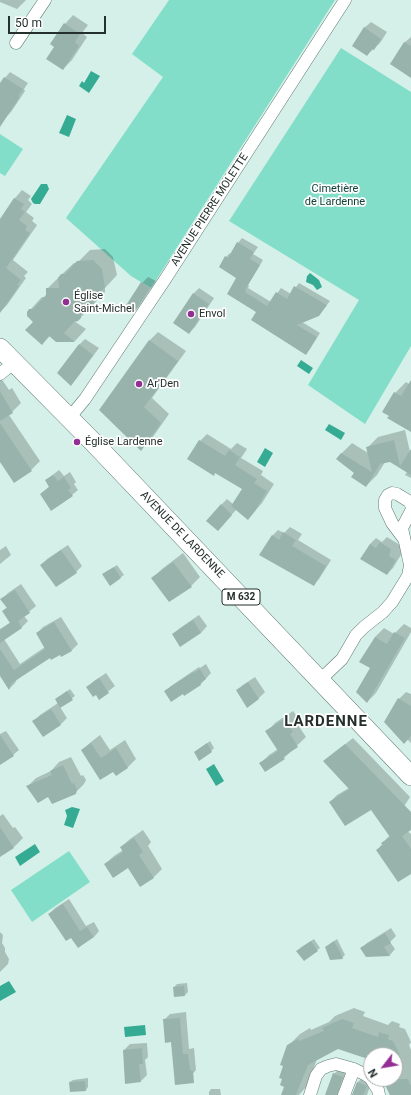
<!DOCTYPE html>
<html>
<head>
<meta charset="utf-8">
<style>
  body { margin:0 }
  #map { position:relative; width:411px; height:1095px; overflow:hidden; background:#d4f0e8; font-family:Roboto,sans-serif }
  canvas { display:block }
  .north { position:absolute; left:363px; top:1047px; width:40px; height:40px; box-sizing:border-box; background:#fff; border:1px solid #a8acab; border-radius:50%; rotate:239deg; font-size:11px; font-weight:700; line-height:16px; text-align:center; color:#25302d }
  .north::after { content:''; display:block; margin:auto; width:14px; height:18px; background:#932f94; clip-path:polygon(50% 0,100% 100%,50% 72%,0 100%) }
  .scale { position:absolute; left:8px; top:16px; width:98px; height:18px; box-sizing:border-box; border:2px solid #25302d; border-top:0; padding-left:5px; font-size:12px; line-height:14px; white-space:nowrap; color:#25302d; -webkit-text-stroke:3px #fff; paint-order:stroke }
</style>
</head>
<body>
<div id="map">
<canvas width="411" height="1095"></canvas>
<div class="north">N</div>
<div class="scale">50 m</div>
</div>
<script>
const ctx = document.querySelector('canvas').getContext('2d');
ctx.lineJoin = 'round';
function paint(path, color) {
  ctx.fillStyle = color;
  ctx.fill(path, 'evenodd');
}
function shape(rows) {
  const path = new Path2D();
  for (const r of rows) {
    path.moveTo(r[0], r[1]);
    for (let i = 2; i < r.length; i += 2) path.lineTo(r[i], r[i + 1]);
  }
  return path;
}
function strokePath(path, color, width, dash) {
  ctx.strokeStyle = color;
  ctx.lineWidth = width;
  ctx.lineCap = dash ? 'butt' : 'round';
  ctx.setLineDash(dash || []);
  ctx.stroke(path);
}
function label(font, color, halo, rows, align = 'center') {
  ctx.font = font + ' Roboto,sans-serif';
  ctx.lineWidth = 3.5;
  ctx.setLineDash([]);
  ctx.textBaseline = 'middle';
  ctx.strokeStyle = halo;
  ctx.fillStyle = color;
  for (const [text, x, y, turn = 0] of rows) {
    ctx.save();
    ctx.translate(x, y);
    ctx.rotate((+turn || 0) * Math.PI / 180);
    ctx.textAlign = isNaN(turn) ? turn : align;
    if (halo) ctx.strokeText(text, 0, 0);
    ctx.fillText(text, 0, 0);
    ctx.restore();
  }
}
paint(shape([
  [169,0,335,0,151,288,131,276,66,218,163,77,132,54],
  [341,48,411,92,411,346,365,424,308,385,359,300,229,221],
  [0,134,23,149,5,176,0,173],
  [69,851,90,882,32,922,11,890]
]), '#83dec9');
paint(shape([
  [91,71,100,76,89,93,79,86,82,81,84,83],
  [67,115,76,119,69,137,59,133],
  [41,184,47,184,49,189,40,204,35,204,33,203,31,199],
  [310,273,319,280,322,287,317,290,313,285,306,282,307,276],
  [301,360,313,368,309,374,297,366],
  [329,424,345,433,341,440,325,430],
  [265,448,273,453,265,467,257,462],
  [214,764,224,781,216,786,206,769],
  [72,807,80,809,73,828,64,825,67,816,65,810],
  [35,844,40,852,20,866,15,857],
  [9,981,16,992,0,1001,0,986],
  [145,1025,146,1035,125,1037,124,1027]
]), '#36ab94');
paint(shape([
  [0,0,26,0,17,9,0,2],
  [73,15,88,25,82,33,87,37,72,60,63,69,55,47,51,44,65,24],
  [371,22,387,32,380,43,367,55,364,28],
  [411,37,411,77,391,64,405,42],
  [10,72,28,83,24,89,25,91,11,112,5,118,0,114,0,84],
  [22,190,31,196,28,200,32,204,26,212,34,218,32,221,37,225,13,260,28,272,24,276,26,278,7,305,0,312,0,220,15,198],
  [242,238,258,247,253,254,263,260,248,285,249,286,248,288,271,302,281,288,291,294,299,283,330,301,319,315,302,322,320,333,310,349,306,354,257,312,228,293,238,277,226,257,230,253,231,254,238,243],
  [105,249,113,257,117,275,105,288,105,292,90,308,78,320,74,321,86,329,75,341,56,341,50,336,42,344,30,310,42,297,45,297,47,296,47,289,59,277,74,263,77,263,90,250],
  [148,277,156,281,140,305,134,312,142,283],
  [199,288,214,298,195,327,189,333,193,294],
  [158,332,186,351,152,398,169,414,150,441,141,449,101,410,149,341],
  [85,339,99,348,77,378,71,384,79,345],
  [0,378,1,378,9,390,12,388,21,403,9,415,40,461,31,470,0,461],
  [406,382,409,384,411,382,411,431,395,393],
  [405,430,410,452,411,451,411,478,405,475,407,472,390,461,385,462,377,475,366,486,341,454,352,443,368,453,367,448,378,437],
  [207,434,231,449,237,443,247,449,241,458,263,471,261,475,274,484,262,503,248,519,237,509,223,524,221,505,227,499,233,504,243,489,216,472,214,474,200,441],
  [59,470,64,476,70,472,76,482,74,484,78,490,72,495,41,494,50,486,46,480],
  [290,527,302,534,298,540,331,560,319,579,313,585,272,536,278,530,284,533],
  [387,537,405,548,393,568,387,574,362,559,370,544,376,538,382,542],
  [68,545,82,566,76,572,41,565,47,559],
  [6,546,11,555,0,564,0,550],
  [183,553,200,577,191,586,153,578,162,569],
  [117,565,124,575,110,585,106,572],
  [21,584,36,606,24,616,28,621,22,627,4,639,20,664,45,647,37,633,43,627,61,617,78,644,72,650,62,656,60,654,51,657,17,679,15,683,9,689,0,674,0,629,11,622,3,611,7,607,2,599,8,593],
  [199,615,207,626,201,633,173,634,180,628],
  [404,624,411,628,411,632,376,693,367,702,375,637,384,628,394,634],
  [206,664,211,673,201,684,184,695,183,693,166,691,171,686,199,667,200,668],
  [106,673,115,686,100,698,97,693,88,687,94,681],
  [255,677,265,692,259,698,247,706,237,691,243,685],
  [70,689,75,696,60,707,67,718,61,724,43,736,34,721,40,715,58,703,59,697],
  [406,692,411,694,411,743,407,739,399,699],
  [293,711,301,722,298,725,306,737,284,758,260,764,269,755,278,749,267,732,275,723],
  [6,731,19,750,13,755,0,762,0,734],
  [100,735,110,750,125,740,136,759,128,767,116,775,114,770,82,750,91,742],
  [353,738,410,797,393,824,371,808,330,802,337,795,349,788,324,761],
  [210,741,214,748,211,751,198,750],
  [71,757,81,776,83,775,86,780,84,784,75,793,49,796,28,786,36,778,51,771,59,762],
  [3,814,13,828,15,827,23,838,14,847,0,856,0,816],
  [403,828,411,834,411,872,377,850,388,837],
  [143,830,151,842,148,846,162,869,154,877,141,886,128,867,105,864,114,856,123,850,121,847,130,839],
  [69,899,86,926,94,922,99,931,94,937,71,936,49,914,55,908],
  [391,928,396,936,390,942,395,949,390,955,367,956,361,948,367,943],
  [0,932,3,935,2,943,5,948,5,952,9,959,8,964,0,972],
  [314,939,320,948,317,950,300,948],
  [337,939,345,955,342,958,331,959,326,947],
  [187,983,188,992,185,995,174,987,177,984],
  [354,1008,365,1012,363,1016,388,1025,392,1021,400,1024,399,1027,405,1029,411,1042,409,1045,411,1050,411,1095,390,1095,384,1079,395,1079,395,1055,371,1055,371,1059,338,1048,317,1059,307,1086,299,1095,287,1095,285,1086,288,1046,300,1034,310,1028,311,1030,329,1022,335,1016],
  [186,1012,189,1049,194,1048,196,1070,190,1077,172,1041,164,1020,170,1014],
  [147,1043,148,1057,145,1060,147,1075,141,1081,124,1050,130,1044],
  [340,1068,348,1071,346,1095,327,1095,334,1074],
  [364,1076,372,1080,367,1095,352,1095,358,1082],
  [88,1078,88,1087,86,1090,70,1082,73,1080],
  [211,1089,220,1089,221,1095,209,1095,209,1092]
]), '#0003');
paint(shape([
  [64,23,80,34,75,42,79,46,63,70,46,59,54,47,50,44],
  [364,27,381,39,374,50,372,49,367,56,352,46],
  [404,42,411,46,411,78,390,64],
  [4,77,23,89,19,95,19,98,0,127,0,83],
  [14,198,24,204,21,209,25,212,19,220,27,226,25,230,30,233,6,268,21,280,17,285,19,286,0,313,0,219],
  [237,242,254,252,250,259,260,265,245,290,246,291,245,292,267,306,276,292,287,299,294,286,327,305,319,316,297,325,317,337,306,355,251,320,256,312,227,294,236,278,219,267,225,256,228,258],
  [93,260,102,269,105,287,93,301,94,304,91,308,87,308,81,314,81,318,78,321,74,322,64,333,75,342,56,342,49,336,42,345,25,330,33,322,27,316,27,312,29,309,33,309,46,295,46,288,59,288,58,278,61,274,65,274,77,261],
  [141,282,150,288,134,313,125,307],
  [193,293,209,304,189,334,173,323],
  [149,340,178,361,144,407,161,423,141,451,99,410],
  [79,344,93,355,71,386,57,373],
  [411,380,411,432,387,418,389,416,382,412,394,392,401,396],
  [0,391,13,413,0,421],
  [0,423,32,471,14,483,0,462],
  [199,440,225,456,229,450,240,457,235,465,257,479,254,483,267,491,255,511,248,520,231,506,242,489,215,473,214,476,187,459],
  [394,440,400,466,411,449,411,475,390,462,380,464,366,487,351,477,354,473,336,459,341,453,372,472,366,447],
  [53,475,58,481,64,477,71,488,68,490,73,496,51,511,40,494,49,487,45,480],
  [221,504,232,515,218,531,206,521],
  [283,532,296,540,292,546,326,566,314,586,259,555,272,535,279,540],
  [380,542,391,549,389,556,396,560,387,575,360,559,370,544,376,548],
  [61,550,77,573,56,587,40,565],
  [173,562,192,587,169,602,151,578],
  [114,567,121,578,110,586,102,574],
  [15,590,30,613,18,621,22,628,0,643,0,630,10,623,2,611,7,608,0,599],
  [193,620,201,633,180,647,172,634],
  [54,622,72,651,61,657,60,655,51,660,50,658,12,683,9,690,0,676,0,649,14,670,45,649,36,633],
  [394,632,405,638,367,703,356,692,370,668,359,662,375,637,387,644],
  [200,669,206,679,200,683,201,685,184,696,183,694,171,702,164,691,193,672,194,673],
  [99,678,109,693,99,700,96,695,93,697,86,687],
  [248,682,259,699,247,708,236,690],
  [67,691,73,700,60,708,55,699],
  [398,698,411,706,411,736,404,744,384,722],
  [51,709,61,725,43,737,32,721],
  [284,719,293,732,290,734,298,747,283,757,285,759,265,772,259,763,278,751,265,731],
  [0,735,14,756,0,765],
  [91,743,101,758,116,748,128,768,116,776,113,772,100,780,81,750],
  [207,743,212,752,199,761,194,752],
  [345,744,411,812,411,830,402,836,411,849,411,874,398,882,376,850,383,845,381,843,390,837,371,810,345,826,329,802,349,789,323,761],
  [63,765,72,784,74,783,77,789,76,794,52,804,48,797,38,803,26,786,52,775,50,771],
  [0,827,14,848,0,857],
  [134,838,143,852,139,855,154,878,140,887,128,868,113,878,104,864,123,852,120,847],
  [63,904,80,931,87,927,94,937,78,948,71,938,66,941,48,914],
  [385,933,391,943,384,947,390,956,366,957,360,948],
  [311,941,318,951,304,961,296,951],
  [334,941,340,952,343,959,330,960,325,947],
  [184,986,185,996,174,997,173,987],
  [180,1018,183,1054,188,1054,190,1070,193,1071,194,1083,175,1085,171,1042,165,1043,163,1019],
  [342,1019,354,1023,352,1028,378,1037,379,1032,389,1035,388,1039,393,1041,400,1055,371,1055,371,1060,338,1049,308,1065,296,1095,281,1095,284,1087,280,1085,282,1079,279,1078,283,1066,280,1065,287,1045,298,1039,299,1041,324,1031,322,1028],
  [142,1048,143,1064,139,1064,141,1082,125,1084,123,1050],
  [333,1073,343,1077,337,1095,325,1095],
  [382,1079,408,1079,411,1086,411,1095,390,1095],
  [85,1081,86,1091,70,1092,69,1082],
  [357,1082,367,1086,363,1095,352,1095]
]), '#98b3ac');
const minor = shape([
  [16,43,45,0],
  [0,374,15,362],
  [70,417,85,399,166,278,345,0],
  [404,539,392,523,385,508,385,500,388,495,392,493,397,494,410,502,411,505],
  [319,681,342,659,356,635,364,627,383,612,392,602,408,576,410,565,402,528,411,511],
  [371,1079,378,1090,379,1095],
  [310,1095,316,1076,321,1069,328,1066,336,1064,354,1069,366,1075,371,1078],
  [344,1095,354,1069]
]);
const primary = shape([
  [0,348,92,441,411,776]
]);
strokePath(minor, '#617a73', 13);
strokePath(primary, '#617a73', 20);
strokePath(minor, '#fff', 12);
strokePath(primary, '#fff', 19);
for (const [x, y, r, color] of [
  [66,302,4,"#932f94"],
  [191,314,4,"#932f94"],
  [139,384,4,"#932f94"],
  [77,442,4,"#932f94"]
]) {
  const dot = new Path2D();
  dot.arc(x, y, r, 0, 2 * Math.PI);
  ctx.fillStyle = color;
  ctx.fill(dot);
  strokePath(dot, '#fff', 1.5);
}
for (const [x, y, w] of [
  [241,597,38]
]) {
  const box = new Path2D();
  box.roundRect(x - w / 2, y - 8, w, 16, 3);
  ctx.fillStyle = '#fff';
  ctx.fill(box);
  strokePath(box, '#25302d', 1);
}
label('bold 10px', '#25302d', null, [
  ["M 632",241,597]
]);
label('11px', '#0f4238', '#fff', [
  ["Cimetière",335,189],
  ["de Lardenne",335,202]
]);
label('11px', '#25302d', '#fff', [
  ["AVENUE PIERRE MOLETTE",210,210,-57],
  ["AVENUE DE LARDENNE",182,535,46]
]);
label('11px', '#25302d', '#fff', [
  ["Église",74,296],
  ["Saint-Michel",74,309],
  ["Envol",199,314],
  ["Ar'Den",147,384],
  ["Église Lardenne",85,442]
], 'left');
ctx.letterSpacing = '1px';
label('bold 15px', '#25302d', '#fff', [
  ["LARDENNE",326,722]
]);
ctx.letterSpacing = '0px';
</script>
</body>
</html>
